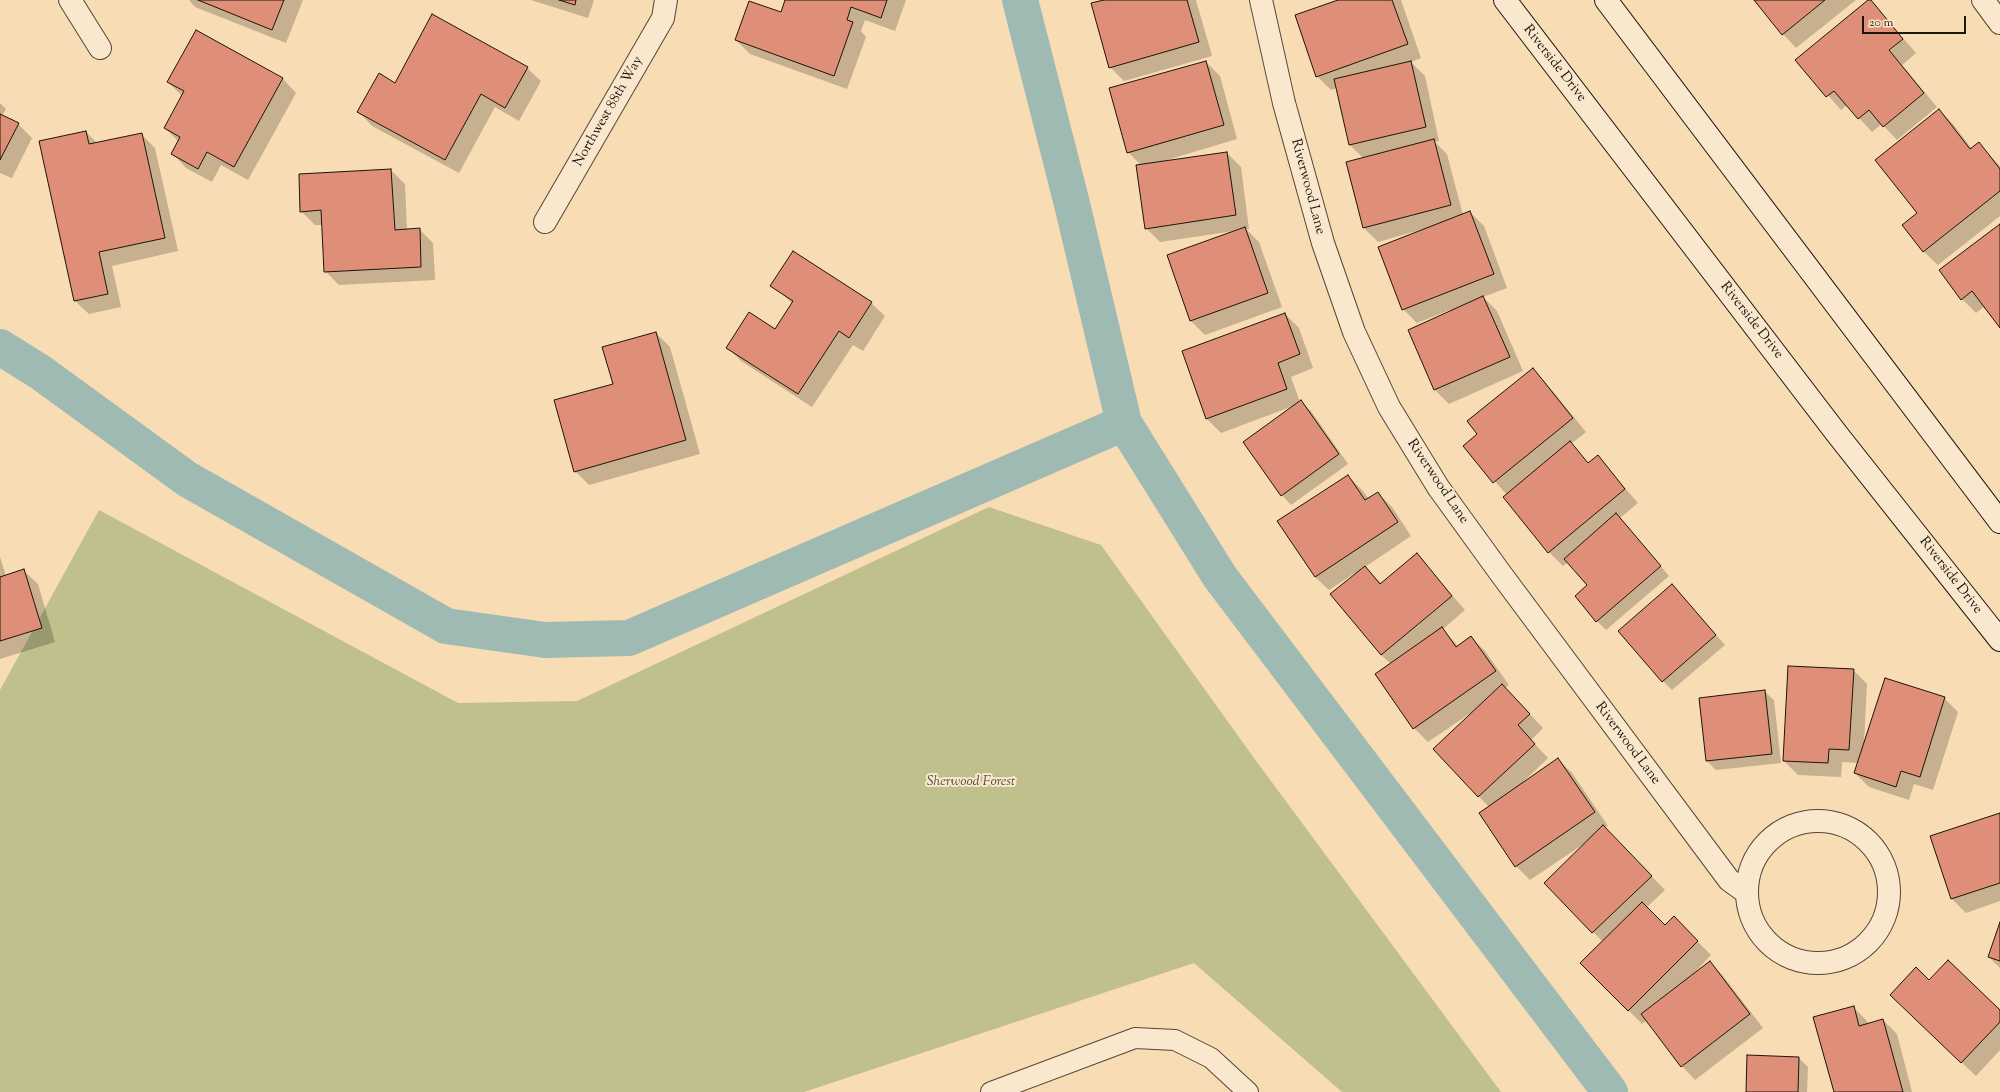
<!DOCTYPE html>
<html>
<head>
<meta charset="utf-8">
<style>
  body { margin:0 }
  #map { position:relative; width:2000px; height:1092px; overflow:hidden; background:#f8dcb4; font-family:"Sorts Mill Goudy",serif }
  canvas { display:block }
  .scale { position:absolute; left:1862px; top:16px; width:104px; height:18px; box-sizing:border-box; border:2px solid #1d140b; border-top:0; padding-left:5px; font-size:12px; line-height:14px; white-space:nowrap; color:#1d140b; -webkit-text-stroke:3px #fae8ce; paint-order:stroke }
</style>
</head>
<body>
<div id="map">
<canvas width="2000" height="1092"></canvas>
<div class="scale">20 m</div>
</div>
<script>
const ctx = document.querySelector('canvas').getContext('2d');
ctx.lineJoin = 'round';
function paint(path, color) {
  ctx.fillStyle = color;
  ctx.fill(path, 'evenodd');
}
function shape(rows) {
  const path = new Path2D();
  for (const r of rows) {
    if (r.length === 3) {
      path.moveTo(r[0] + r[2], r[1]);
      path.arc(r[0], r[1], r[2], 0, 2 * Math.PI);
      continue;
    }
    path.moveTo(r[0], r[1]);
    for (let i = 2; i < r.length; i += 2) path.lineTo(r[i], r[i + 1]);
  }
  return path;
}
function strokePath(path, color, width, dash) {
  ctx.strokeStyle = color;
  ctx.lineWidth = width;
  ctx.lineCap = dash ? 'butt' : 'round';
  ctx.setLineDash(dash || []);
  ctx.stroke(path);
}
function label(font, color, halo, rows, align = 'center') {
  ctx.font = font + ' "Sorts Mill Goudy",serif';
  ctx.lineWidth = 4;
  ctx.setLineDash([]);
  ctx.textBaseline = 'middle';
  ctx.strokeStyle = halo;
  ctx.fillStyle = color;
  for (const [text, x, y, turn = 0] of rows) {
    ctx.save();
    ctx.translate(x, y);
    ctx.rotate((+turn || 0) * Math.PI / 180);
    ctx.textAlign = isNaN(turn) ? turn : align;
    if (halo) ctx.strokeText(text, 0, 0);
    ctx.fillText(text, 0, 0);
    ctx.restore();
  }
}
paint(shape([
  [989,507,1101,545,1254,758,1501,1092,1342,1092,1194,963,804,1092,0,1092,0,690,99,510,458,703,577,701]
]), '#bfc08b');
paint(shape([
  [189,0,303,0,286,43,195,7],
  [531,0,594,0,588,18],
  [786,0,906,0,895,31,865,20,861,31,866,37,847,89,750,54,736,40,782,13],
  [1107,0,1196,0,1212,56,1124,81,1110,67],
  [1341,0,1401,0,1421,58,1411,62,1425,76,1439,141,1435,142,1447,154,1463,215,1470,212,1484,226,1507,288,1483,297,1497,311,1523,371,1449,404,1435,390,1409,330,1451,312,1450,310,1417,323,1403,309,1420,230,1378,242,1364,228,1364,159,1350,145,1337,88,1331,90,1317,76],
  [1755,0,1856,0,1796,48,1783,34],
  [1870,0,1916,53,1902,65,1937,107,1897,140,1882,124,1872,132,1847,105,1841,110,1797,60],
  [196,31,283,79,296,93,248,180,221,165,212,182,186,168,173,154,179,142,165,128,182,96,168,82],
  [1206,62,1220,76,1237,139,1157,163,1227,153,1241,167,1249,229,1246,229,1259,242,1282,307,1205,335,1191,321,1168,256,1234,231,1160,242,1146,228,1141,165,1128,152],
  [527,68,541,81,519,121,495,107,459,173,372,126,359,112,396,84],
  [0,103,6,109,2,116,18,124,32,138,12,178,0,173],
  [1939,110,1953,124,1972,149,1979,144,2000,166,2000,216,1938,265,1924,252,1903,225,1918,213],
  [86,132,97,143,141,134,155,148,178,251,112,266,121,307,89,314,75,301],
  [391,170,405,184,407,230,419,229,433,243,435,280,339,285,325,271,323,225,315,225,301,211],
  [2000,225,2000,327,1985,306,1976,313,1962,299],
  [772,285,871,303,885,316,863,351,853,345,812,407,741,361,727,347,775,331,793,304],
  [1285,314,1299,328,1313,368,1291,377,1300,402,1301,402,1311,411,1348,464,1291,505,1282,495,1244,442,1296,405,1221,433,1207,419,1183,352],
  [656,333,670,347,700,454,589,485,575,471],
  [1533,369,1546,383,1586,432,1571,444,1589,464,1598,457,1638,503,1620,518,1669,576,1606,630,1597,621,1588,586,1568,562,1563,566,1549,552,1507,495,1464,446,1478,434],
  [1348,476,1362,490,1369,499,1378,493,1392,507,1411,536,1365,567,1382,584,1417,555,1465,610,1443,629,1458,646,1471,637,1485,651,1509,685,1505,688,1543,728,1531,740,1548,758,1522,783,1558,759,1572,773,1608,826,1605,828,1665,890,1647,907,1665,926,1674,918,1711,955,1694,973,1710,962,1723,976,1763,1028,1695,1080,1682,1066,1647,1020,1642,1024,1582,963,1603,942,1545,883,1588,841,1530,880,1516,866,1489,807,1434,749,1475,710,1428,742,1414,728,1376,674,1391,664,1381,655,1356,575,1355,573,1329,590,1315,577],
  [0,557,6,576,24,571,38,584,55,642,0,659],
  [1672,585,1725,645,1672,690,1663,681],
  [1853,670,1867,684,1864,743,1944,698,1958,712,1933,790,1914,784,1909,800,1869,787,1855,773,1858,763,1842,762,1841,777,1798,775,1784,761],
  [1764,691,1774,700,1781,763,1716,770,1707,761,1700,699],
  [2000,814,2000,901,1966,913,1952,899],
  [2000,925,2000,968,1989,957],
  [1853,1007,1867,1021,1868,1024,1883,1020,1897,1034,1912,1092,1835,1092],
  [1905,1009,2000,1012,2000,1050,1976,1076],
  [1799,1058,1808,1067,1807,1092,1747,1092]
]), '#0003');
strokePath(shape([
  [1020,0,1072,204,1124,423,1220,577,1610,1092],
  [0,347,40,372,187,479,446,626,545,640,629,638,1124,423]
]), '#9ebab2', 36);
const building = shape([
  [198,0,284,0,272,30,198,0],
  [559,0,576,0,575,5,559,0],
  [785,0,887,0,881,18,851,7,847,20,853,22,834,76,735,40,749,1,781,12,785,0],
  [1104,0,1187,0,1199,42,1109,68,1091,3,1104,0],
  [1338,0,1392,0,1408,44,1316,77,1295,15,1338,0],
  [1754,0,1825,0,1782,35,1754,0],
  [1868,0,1871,0,1903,39,1889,50,1924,93,1883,127,1869,110,1858,119,1834,91,1826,97,1795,60,1868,0],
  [432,14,528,67,505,108,481,94,445,160,357,112,379,73,395,83,432,14],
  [196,30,283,78,234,167,207,152,198,169,171,154,180,137,164,128,184,91,167,82,196,30],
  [1206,61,1224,125,1127,153,1109,88,1206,61],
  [1411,61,1426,127,1349,145,1334,79,1411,61],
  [1939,109,1970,149,1979,142,2000,169,2000,191,1923,252,1902,225,1917,213,1875,160,1939,109],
  [0,114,19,123,0,160,0,114],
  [86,131,89,144,142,133,165,238,99,252,108,294,74,301,39,141,86,131],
  [1434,139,1451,205,1363,228,1346,162,1434,139],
  [1227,152,1236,215,1145,229,1136,165,1227,152],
  [391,169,395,230,420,228,421,267,324,272,321,210,300,212,299,174,391,169],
  [1470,211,1494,274,1402,310,1378,247,1470,211],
  [2000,224,2000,328,1972,291,1961,300,1939,270,2000,224],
  [1245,227,1268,293,1190,321,1167,255,1245,227],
  [793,251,872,302,849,338,839,331,798,394,726,348,749,312,775,329,793,301,770,286,793,251],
  [1483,296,1510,357,1434,390,1408,330,1483,296],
  [1285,313,1300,354,1278,363,1287,389,1206,419,1182,351,1285,313],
  [656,332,686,440,574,472,554,400,613,384,602,347,656,332],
  [1533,368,1573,418,1493,483,1463,446,1477,434,1467,421,1533,368],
  [1301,400,1339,454,1281,496,1243,442,1301,400],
  [1570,441,1588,463,1598,455,1625,489,1548,553,1503,497,1570,441],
  [1348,475,1365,500,1378,492,1398,522,1315,577,1277,521,1348,475],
  [1616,513,1661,566,1596,622,1575,596,1587,585,1564,559,1616,513],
  [1417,553,1452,596,1381,655,1330,594,1365,566,1380,584,1417,553],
  [24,569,42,628,0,641,0,577,24,569],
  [1672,584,1716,635,1662,682,1618,631,1672,584],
  [1442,627,1456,647,1471,636,1496,671,1413,729,1375,674,1442,627],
  [1788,666,1854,669,1849,750,1829,749,1828,763,1783,761,1788,666],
  [1885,678,1945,697,1920,777,1901,771,1896,787,1854,773,1885,678],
  [1502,684,1530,714,1518,725,1535,744,1478,797,1433,749,1502,684],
  [1765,690,1772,754,1706,761,1699,698,1765,690],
  [1558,758,1595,812,1515,867,1479,813,1558,758],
  [2000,813,2000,883,1951,899,1930,836,2000,813],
  [1603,825,1652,876,1592,933,1544,883,1603,825],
  [1642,902,1665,925,1674,916,1698,941,1628,1011,1580,963,1642,902],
  [2000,922,2000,961,1988,957,2000,922],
  [1948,960,2000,1010,2000,1022,1961,1063,1890,995,1916,967,1929,980,1948,960],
  [1710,961,1750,1014,1681,1067,1641,1014,1710,961],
  [1854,1006,1859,1026,1883,1019,1903,1092,1834,1092,1813,1017,1854,1006],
  [1747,1055,1799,1057,1798,1092,1746,1092,1747,1055]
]);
paint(building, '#df8f77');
strokePath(building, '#1d140b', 1);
const lane = shape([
  [991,1092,1135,1038,1175,1040,1211,1058,1248,1092]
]);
const street = shape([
  [70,0,100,48],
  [1261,0,1284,103,1323,243,1354,332,1389,407,1438,487,1501,574,1729,880,1747,893],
  [1983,0,2000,23],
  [545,222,663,18,666,0],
  [1818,892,71]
]);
const secondary = shape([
  [1505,0,1837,434,2000,640],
  [1606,0,2000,522]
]);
strokePath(lane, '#544635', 22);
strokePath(street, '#544635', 24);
strokePath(secondary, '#1d140b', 24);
strokePath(lane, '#fae8ce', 20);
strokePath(street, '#fae8ce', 22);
strokePath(secondary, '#fae8ce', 22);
label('14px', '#1d140b', '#fae8ce', [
  ["Riverside Drive",1554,64,52],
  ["Northwest 88th Way",609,112,-60],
  ["Riverwood Lane",1307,187,75],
  ["Riverside Drive",1751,321,52],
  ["Riverwood Lane",1437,482,56],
  ["Riverside Drive",1950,576,52],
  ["Riverwood Lane",1627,744,53]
]);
label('italic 14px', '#565038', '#fae8ce', [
  ["Sherwood Forest",971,783]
]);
</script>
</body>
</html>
